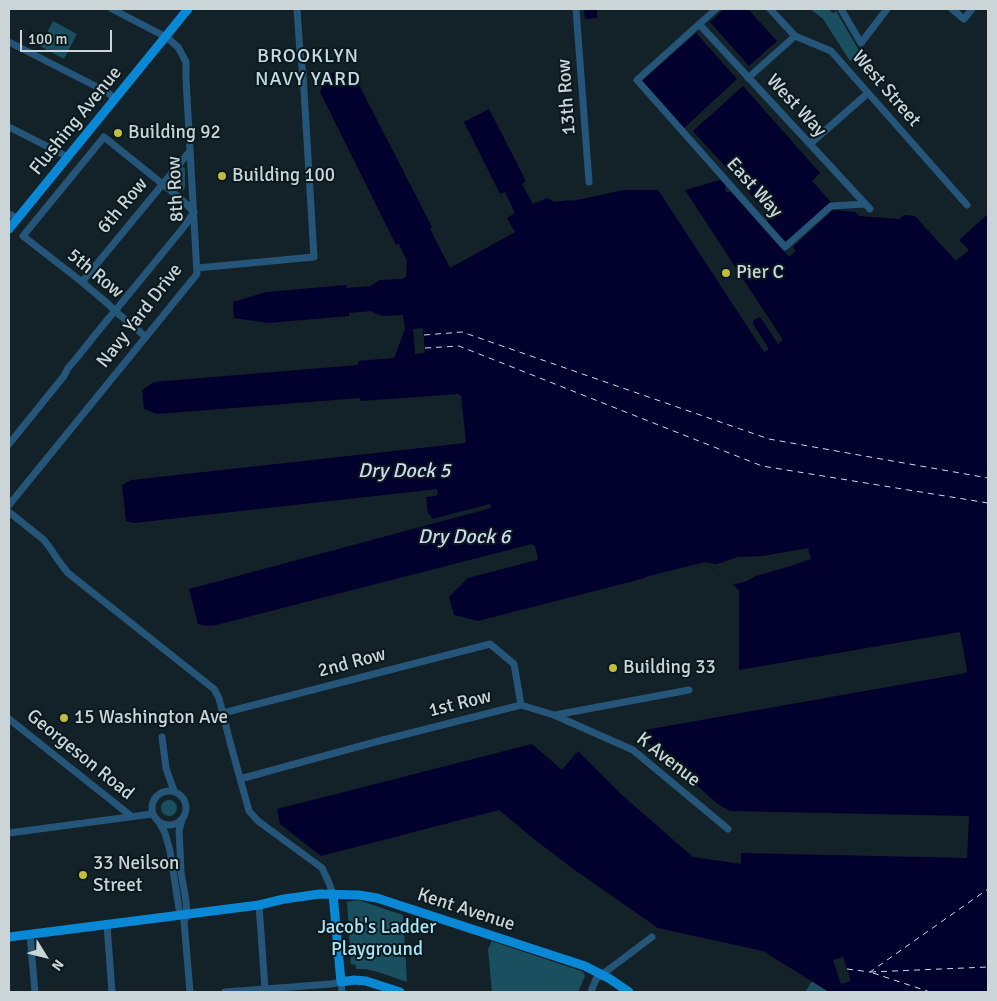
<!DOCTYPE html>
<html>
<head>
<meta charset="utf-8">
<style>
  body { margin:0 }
  #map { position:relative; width:997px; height:1001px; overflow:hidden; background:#122228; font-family:Signika,sans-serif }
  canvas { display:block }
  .frame { position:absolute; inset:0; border:10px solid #cbd5d8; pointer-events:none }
  .north { position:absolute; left:20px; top:931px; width:50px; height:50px; -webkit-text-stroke:4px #09191e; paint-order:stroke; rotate:126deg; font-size:14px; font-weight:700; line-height:20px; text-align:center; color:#cbd5d8 }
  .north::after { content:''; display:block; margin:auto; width:18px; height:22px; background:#cbd5d8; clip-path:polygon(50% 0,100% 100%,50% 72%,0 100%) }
  .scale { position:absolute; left:20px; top:30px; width:92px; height:22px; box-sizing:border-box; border:2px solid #cbd5d8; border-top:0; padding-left:6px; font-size:15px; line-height:18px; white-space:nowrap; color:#cbd5d8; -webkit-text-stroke:4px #09191e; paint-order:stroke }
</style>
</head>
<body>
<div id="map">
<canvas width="997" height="1001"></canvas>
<div class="frame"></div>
<div class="north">N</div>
<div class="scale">100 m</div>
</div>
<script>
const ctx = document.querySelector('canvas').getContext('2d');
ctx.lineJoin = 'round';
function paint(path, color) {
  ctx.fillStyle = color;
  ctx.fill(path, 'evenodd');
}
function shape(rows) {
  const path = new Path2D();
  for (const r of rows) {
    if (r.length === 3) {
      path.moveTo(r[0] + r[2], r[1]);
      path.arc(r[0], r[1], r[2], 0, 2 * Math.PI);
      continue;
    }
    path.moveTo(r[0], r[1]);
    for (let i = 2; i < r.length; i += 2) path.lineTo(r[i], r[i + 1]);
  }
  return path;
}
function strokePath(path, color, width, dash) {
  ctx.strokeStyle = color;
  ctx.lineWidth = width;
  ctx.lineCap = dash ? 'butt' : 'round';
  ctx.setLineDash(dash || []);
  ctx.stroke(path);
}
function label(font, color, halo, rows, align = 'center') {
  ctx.font = font + ' Signika,sans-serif';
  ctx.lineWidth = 4;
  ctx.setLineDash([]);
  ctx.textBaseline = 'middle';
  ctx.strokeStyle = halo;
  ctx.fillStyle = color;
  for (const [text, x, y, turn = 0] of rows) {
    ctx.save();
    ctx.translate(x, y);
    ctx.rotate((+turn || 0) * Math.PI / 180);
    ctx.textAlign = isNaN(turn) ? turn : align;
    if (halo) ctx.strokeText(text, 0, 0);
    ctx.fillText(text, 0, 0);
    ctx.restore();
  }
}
paint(shape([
  [810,9,828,9,833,13,836,11,861,54,850,61,823,19],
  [53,21,77,34,64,59,40,46],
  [182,166,185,169,185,188,183,191,171,181,171,179],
  [169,808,8],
  [358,900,403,915,407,982,378,972,365,969,356,969,356,965,351,964,347,902],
  [491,941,581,971,583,972,585,976,578,992,492,992,488,949,491,943],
  [812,981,829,992,805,992]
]), '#194f5f');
paint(shape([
  [584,9,597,9,597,18,585,19],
  [724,9,748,9,777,41,749,66,710,22],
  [696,33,737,79,684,128,642,81],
  [339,71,350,73,355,77,432,227,430,229,450,268,515,232,507,218,515,213,505,192,500,194,464,122,489,109,526,181,522,184,533,204,547,198,554,202,571,200,572,201,624,190,685,190,720,180,725,185,726,192,731,192,789,257,796,251,793,247,833,210,855,212,859,216,899,219,904,215,915,216,956,261,969,250,959,240,988,214,988,992,829,992,763,951,658,928,572,868,534,839,499,810,321,856,280,824,277,809,532,744,562,770,578,751,622,795,693,857,741,864,741,853,967,858,969,816,730,811,719,805,647,742,645,730,966,673,967,670,960,632,739,670,739,590,705,562,645,577,645,578,478,621,454,615,449,597,468,578,537,560,538,558,535,546,532,544,216,625,207,626,198,624,189,589,491,508,490,504,432,519,430,514,428,514,426,497,436,496,436,495,438,494,437,489,134,523,126,521,122,485,131,480,430,447,464,443,466,442,461,396,458,394,361,401,360,398,157,414,144,409,142,390,154,382,358,365,358,361,394,358,405,329,403,315,382,316,378,314,373,313,372,311,349,313,349,316,268,323,234,318,233,302,266,292,346,285,347,288,370,286,380,280,402,279,406,277,407,261,399,244,396,245,320,92,325,79,331,73],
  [743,86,820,173,812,181,831,202,786,242,767,221,771,217,693,131]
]), '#02002c');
paint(shape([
  [658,190,685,190,783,340,778,344,761,318,759,317,753,321,753,324,769,349,764,352],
  [423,328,425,353,415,354,413,329],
  [808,548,811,559,791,566,756,576,747,581,733,585,705,562,714,564,717,564,738,557,763,556],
  [843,957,851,981,841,984,833,960]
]), '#122228');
strokePath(shape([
  [424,335,462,332,769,439,988,478],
  [425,348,459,346,762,466,988,503],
  [847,969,870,972,988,889],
  [870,972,988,967],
  [873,973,930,992]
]), '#d0d8ed', 1, [6, 5]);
strokePath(shape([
  [576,9,589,182],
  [716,9,637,80,785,247,831,206,865,204],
  [770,9,795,36,831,51,967,205],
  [841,9,861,43,887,9],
  [952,9,964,19,972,9],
  [699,24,870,209],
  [9,42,107,92,115,99],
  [748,78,795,36],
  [9,127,68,157],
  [810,144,868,93],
  [9,214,18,218],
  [197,268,314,257,303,74,300,53,297,9],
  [82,282,190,151],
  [9,444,64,376,68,368,75,360,95,335,108,319,115,311,183,228,186,224,194,212,180,198,104,137,23,236,82,282,107,303,115,311,121,316,146,337],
  [9,505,197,274,186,79,186,62,178,47,166,37,112,9],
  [9,512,44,540,50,548,58,560,68,573,214,689,219,698,230,742,249,811,258,821,322,868,329,883,333,894],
  [223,713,490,644,514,664,521,705],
  [555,715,689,690],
  [9,719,131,816],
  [162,737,166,768,174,791],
  [240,779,375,742,521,705,554,715,633,750,728,829],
  [169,808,17],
  [182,820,179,831,180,849,181,872,186,901,187,914,184,921,190,992],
  [159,822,165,833,170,851,180,915],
  [9,833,152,814],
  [259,905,265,989],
  [107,925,112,992],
  [30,935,35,992],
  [225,992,331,984,341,982,342,992],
  [591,992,596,979,652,937]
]), '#26557a', 7);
strokePath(shape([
  [9,229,188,9],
  [333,894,341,982,354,980,366,981,400,992],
  [9,937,259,905,284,899,320,894,359,895,377,898,585,966,610,979,629,992]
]), '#0888d5', 9);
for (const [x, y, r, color] of [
  [118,133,5,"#c2bd3f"],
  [222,176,5,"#c2bd3f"],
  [726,273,5,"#c2bd3f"],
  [613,668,5,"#c2bd3f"],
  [64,718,5,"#c2bd3f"],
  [83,875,5,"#c2bd3f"]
]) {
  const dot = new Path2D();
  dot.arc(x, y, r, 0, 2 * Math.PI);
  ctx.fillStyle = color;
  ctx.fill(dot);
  strokePath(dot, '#09191e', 2);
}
label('19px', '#cbd5d8', '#09191e', [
  ["West Street",886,89,49],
  ["13th Row",567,97,-94],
  ["West Way",796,106,47],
  ["Flushing Avenue",76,121,-51],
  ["East Way",754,188,48],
  ["8th Row",176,189,-93],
  ["6th Row",123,206,-50],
  ["5th Row",95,274,39],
  ["Navy Yard Drive",140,316,-52],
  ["2nd Row",352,663,-15],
  ["1st Row",460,704,-14],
  ["Georgeson Road",80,755,39],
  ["K Avenue",668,760,38],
  ["Kent Avenue",466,910,18]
]);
label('19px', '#cbd5d8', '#09191e', [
  ["Building 92",128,133],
  ["Building 100",232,176],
  ["Pier C",736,273],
  ["Building 33",623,668],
  ["15 Washington Ave",74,718],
  ["33 Neilson",93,864],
  ["Street",93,886]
], 'left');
label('19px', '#ade1f4', '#09191e', [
  ["Jacob's Ladder",377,928],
  ["Playground",377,950]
]);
ctx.letterSpacing = '1px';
label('20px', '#c4d8e0', '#09191e', [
  ["BROOKLYN",308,57],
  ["NAVY YARD",308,80]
]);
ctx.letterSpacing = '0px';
label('italic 20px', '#d0d8ed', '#09191e', [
  ["Dry Dock 5",404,472],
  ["Dry Dock 6",464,538]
]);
</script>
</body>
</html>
